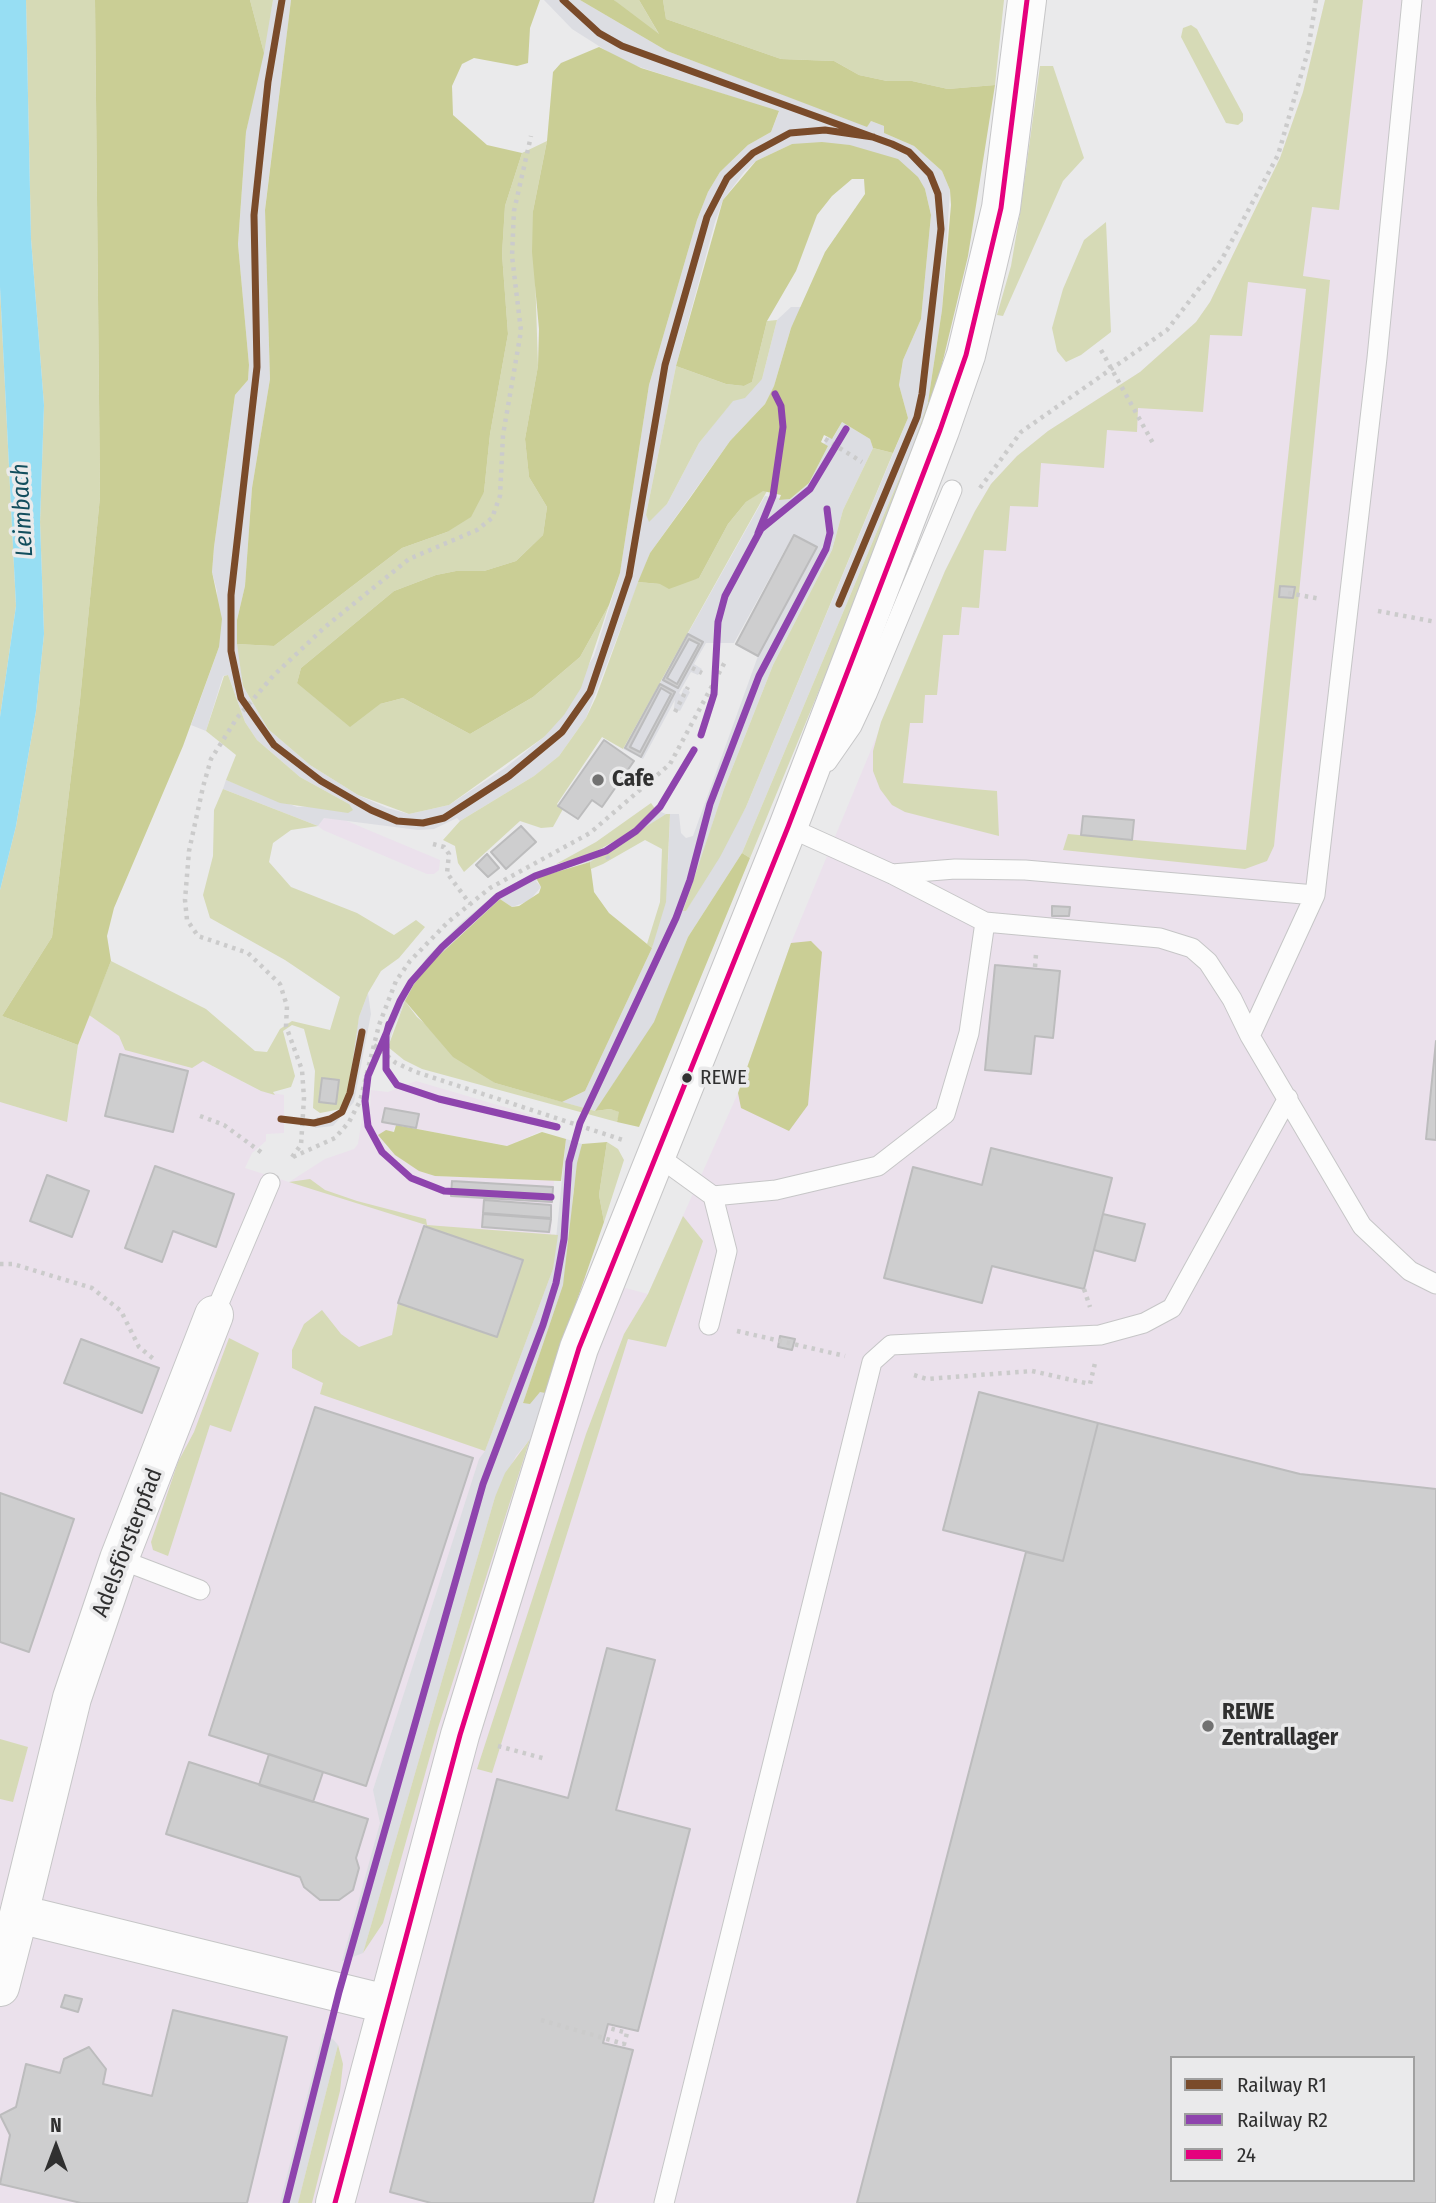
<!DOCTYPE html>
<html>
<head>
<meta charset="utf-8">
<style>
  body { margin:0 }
  #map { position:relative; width:1436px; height:2203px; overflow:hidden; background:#eaeaeb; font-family:"Fira Sans Condensed",sans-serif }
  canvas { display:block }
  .legend { position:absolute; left:1170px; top:2056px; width:245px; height:126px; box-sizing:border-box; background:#eaeaeb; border:2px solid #a0a0a0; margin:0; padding:9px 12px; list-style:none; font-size:21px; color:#303030 }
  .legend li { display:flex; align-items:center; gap:14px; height:35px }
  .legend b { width:35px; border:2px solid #a0a0a0 }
  .north { position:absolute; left:21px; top:2112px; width:70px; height:70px; -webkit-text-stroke:5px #eaeaeb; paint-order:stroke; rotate:0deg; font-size:19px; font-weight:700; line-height:28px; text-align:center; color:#303030 }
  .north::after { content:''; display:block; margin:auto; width:24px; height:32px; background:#303030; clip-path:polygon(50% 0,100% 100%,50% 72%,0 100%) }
</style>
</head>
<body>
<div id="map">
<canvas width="1436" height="2203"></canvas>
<ul class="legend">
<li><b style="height:9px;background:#7a4b2a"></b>Railway R1</li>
<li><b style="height:9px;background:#8e44ad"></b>Railway R2</li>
<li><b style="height:9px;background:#e5007d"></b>24</li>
</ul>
<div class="north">N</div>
</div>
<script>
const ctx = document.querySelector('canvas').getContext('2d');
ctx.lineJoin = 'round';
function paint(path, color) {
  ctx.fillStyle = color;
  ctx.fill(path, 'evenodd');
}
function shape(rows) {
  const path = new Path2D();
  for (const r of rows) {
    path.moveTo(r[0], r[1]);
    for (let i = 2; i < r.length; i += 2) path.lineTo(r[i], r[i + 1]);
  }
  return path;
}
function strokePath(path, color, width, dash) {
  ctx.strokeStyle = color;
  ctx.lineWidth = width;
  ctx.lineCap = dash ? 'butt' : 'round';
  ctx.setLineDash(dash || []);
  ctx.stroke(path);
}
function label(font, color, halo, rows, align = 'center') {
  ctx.font = font + ' "Fira Sans Condensed",sans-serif';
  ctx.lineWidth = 7;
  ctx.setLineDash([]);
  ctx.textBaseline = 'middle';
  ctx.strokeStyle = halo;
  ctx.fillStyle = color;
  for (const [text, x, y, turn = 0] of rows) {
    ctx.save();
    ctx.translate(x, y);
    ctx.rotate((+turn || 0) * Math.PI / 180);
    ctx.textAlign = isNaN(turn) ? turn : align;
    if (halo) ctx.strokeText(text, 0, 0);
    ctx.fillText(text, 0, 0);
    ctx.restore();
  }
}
paint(shape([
  [1325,0,1436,0,1436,2203,0,2203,0,1102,67,1121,78,1045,89,1015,120,1036,203,1061,261,1091,284,1095,284,1133,266,1134,266,1141,252,1153,245,1168,289,1182,325,1159,354,1149,358,1144,363,1112,370,1111,371,1090,388,1092,416,1081,559,1123,508,1146,396,1125,384,1145,406,1163,435,1176,554,1180,551,1234,558,1235,554,1269,648,1294,738,1093,791,943,945,571,975,511,991,484,1017,456,1048,431,1140,372,1196,322,1210,302,1280,158,1303,92],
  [1172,2058,1413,2058,1413,2180,1172,2180],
  [324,818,342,819,440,860,439,870,434,874,427,874,323,830,318,826]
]), '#ebe1ec');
paint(shape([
  [273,0,291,0,265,209,270,379,252,488,245,586,237,620,243,686,268,729,310,765,358,795,387,808,409,814,449,805,505,768,544,737,594,656,620,573,649,385,697,220,708,192,720,172,748,145,771,132,779,112,624,62,572,29,544,0,580,0,667,51,867,126,871,121,884,126,884,133,914,146,942,171,950,190,942,310,928,402,912,448,742,853,688,937,655,1022,595,1111,562,1102,585,1091,652,948,668,865,670,814,679,814,681,833,686,838,693,836,758,656,817,547,793,535,734,643,706,643,694,664,702,669,698,675,691,672,679,693,681,695,684,688,690,692,680,711,674,708,675,700,643,759,623,749,765,496,790,499,809,483,828,446,824,444,828,437,833,438,842,422,870,439,873,448,843,510,832,550,773,665,724,789,684,910,686,911,746,807,908,418,899,385,903,360,921,319,931,215,925,189,850,145,792,144,756,161,745,171,723,200,715,222,676,366,646,515,649,521,667,504,699,443,733,400,762,379,777,320,791,307,803,307,791,328,774,386,765,404,730,441,650,553,586,718,559,756,534,776,460,821,457,818,434,829,418,830,324,818,318,826,223,789,226,780,297,807,349,804,300,777,257,740,245,722,228,675,223,676,206,731,191,725,219,647,217,591,212,572,214,547,235,395,248,380,249,365,238,244,246,132],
  [656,810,666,814,607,853,590,862,558,869,536,881,541,887,529,901,512,907,500,899,482,912,414,984,394,1026,388,1047,386,1023,398,999,427,957,462,922,497,893,533,873,604,849,634,830],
  [368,993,371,1014,354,1102,333,1126,315,1128,317,1117,324,1118,341,1109,359,1017],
  [566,1139,582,1144,573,1194,570,1240,563,1285,523,1403,540,1392,545,1393,530,1439,516,1456,495,1497,363,1953,342,1961,380,1823,373,1790,479,1459,485,1451,553,1269],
  [323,2033,330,2036,338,2045,298,2203,280,2203]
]), '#dcdde2');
paint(shape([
  [26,0,95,0,100,497,80,700,52,937,2,1016,78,1045,67,1122,0,1102,0,890,16,826,36,711,44,634,40,522,44,405,31,239],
  [250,0,273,0,264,53],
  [614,0,639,0,660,36,620,6],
  [663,0,1004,0,995,85,948,89,912,81,887,81,859,75,834,61,781,59,666,19],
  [1325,0,1363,0,1339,210,1312,207,1303,276,1330,280,1274,846,1267,861,1245,869,1063,850,1068,834,1246,850,1306,289,1248,282,1242,336,1210,335,1203,412,1138,408,1137,432,1107,430,1104,468,1041,463,1038,507,1010,506,1006,551,984,550,979,608,962,607,959,635,943,635,937,695,925,695,923,723,910,723,903,783,997,791,999,836,905,812,892,805,880,789,873,771,873,751,881,722,945,571,975,511,991,484,1017,456,1048,431,1140,372,1196,322,1210,302,1280,158,1303,92],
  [1191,25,1197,29,1243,114,1243,121,1238,125,1226,123,1181,37,1183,28],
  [1040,66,1053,66,1084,158,1063,181,1003,316,997,315,1011,266,1020,213],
  [547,141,533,211,538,366,525,439,529,477,547,507,543,535,516,561,484,571,456,571,436,575,394,591,301,668,297,683,380,704,403,698,470,734,533,697,580,657,609,605,581,688,564,715,544,737,449,805,409,814,358,795,310,765,268,729,243,686,237,644,274,646,402,548,447,532,484,492,490,434,508,334,502,254,505,206,522,153],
  [1106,222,1111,332,1081,355,1066,362,1057,351,1052,328,1063,289,1084,240],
  [0,287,16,606,0,717],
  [777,320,762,379,745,398,733,401,699,443,667,504,649,522,646,515,676,366,726,384,744,386,752,382,767,321],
  [928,402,933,402,918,450,750,858,742,853,912,448],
  [873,448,893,453,746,807,720,857,686,911,683,911,724,789,773,665,832,550,843,510],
  [763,490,767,491,623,749,602,737,557,804,563,809,553,827,541,828,520,821,464,872,458,863,455,846,443,840,460,821,534,776,559,756,586,718,596,697,638,582,660,584,699,578,728,524,746,502],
  [228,675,245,722,257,740,300,777,349,804,353,810,348,813,280,803,226,780,236,755,206,731,224,676],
  [223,789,318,826,291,830,273,843,269,862,291,887,357,913,394,935,416,920,425,927,399,958,381,971,368,993,359,1017,347,1100,341,1109,320,1113,313,1108,315,1071,304,1029,292,1025,283,1031,295,1076,291,1087,273,1092,275,1095,261,1091,203,1061,192,1068,125,1050,119,1036,89,1015,111,961,206,1009,255,1051,267,1052,280,1029,292,1021,330,1030,340,997,285,960,210,918,203,895,213,856,214,810],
  [651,803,656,810,634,830,588,856,556,864,596,842],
  [666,814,670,814,666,902,652,948,647,944,660,902,662,849,645,840,603,864,591,869,590,862],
  [405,1001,417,1017,495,1083,595,1111,610,1109,620,1112,617,1122,422,1069,404,1060,388,1047],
  [607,1142,618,1149,624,1160,604,1222,599,1195],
  [310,1179,325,1190,357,1201,426,1219,427,1225,558,1235,553,1269,485,1451,320,1394,323,1383,292,1368,292,1350,304,1324,322,1310,341,1334,359,1347,392,1335,398,1303,426,1225,289,1182],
  [683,1216,703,1241,666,1347,628,1339,492,1773,477,1769,586,1434,624,1334,648,1294],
  [229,1338,259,1353,231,1432,210,1425,168,1556,153,1550,151,1542,178,1462,194,1432],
  [530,1439,438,1728,383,1923,363,1953,495,1497,505,1473],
  [0,1739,28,1747,13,1802,0,1799],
  [338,2045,343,2064,340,2091,312,2203,298,2203]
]), '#d6dab6');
paint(shape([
  [95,0,250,0,264,53,246,132,238,244,249,365,248,380,235,395,214,547,212,572,222,619,219,647,183,746,114,908,107,936,111,961,78,1045,2,1016,52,937,80,700,100,497],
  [291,0,540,0,530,28,528,63,517,66,474,58,462,64,452,86,453,115,487,145,522,153,505,206,502,254,508,334,490,434,484,492,471,517,447,532,402,548,274,646,237,644,237,620,245,586,252,488,270,379,265,210],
  [580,0,614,0,659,34,639,0,663,0,666,19,781,59,834,61,859,75,887,81,912,81,948,89,995,85,968,256,933,402,928,402,942,310,951,205,950,190,942,171,914,146,884,133,884,126,871,121,867,127,667,51],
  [599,47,641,68,779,111,771,132,748,145,720,172,708,192,697,220,649,385,620,573,609,605,580,657,533,697,470,734,403,698,380,704,350,727,297,683,301,668,394,591,436,575,456,571,484,571,516,561,543,535,547,507,529,477,525,439,538,366,539,329,532,252,533,211,547,141,553,72,561,63],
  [822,142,850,145,898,159,918,177,925,189,931,215,921,319,903,360,899,385,908,418,893,453,873,448,870,439,842,422,832,439,824,435,821,442,828,446,809,483,790,499,779,500,781,495,763,491,746,502,728,524,699,578,669,589,660,584,638,582,650,553,690,498,730,441,765,404,774,386,791,328,825,252,865,194,864,179,852,179,832,196,817,215,796,271,767,321,752,382,744,386,726,384,676,366,723,200,756,161,792,144],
  [742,853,750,858,639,1127,617,1122,619,1112,610,1109,595,1111,654,1022,688,937],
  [590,862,594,892,609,913,652,948,585,1091,562,1102,495,1083,453,1057,405,1001,414,984,432,962,500,899,512,907,519,906,539,893,541,887,536,878],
  [811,941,822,952,808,1105,789,1131,741,1108,738,1093,791,943],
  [396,1125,507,1146,542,1132,566,1139,561,1181,435,1176,419,1171,395,1155,378,1135,386,1130,394,1132],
  [607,1142,599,1195,604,1222,545,1393,540,1392,530,1404,523,1403,563,1285,577,1163,582,1144]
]), '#cace95');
paint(shape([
  [0,0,26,0,31,239,44,405,40,522,44,634,36,711,16,826,0,890,0,717,16,606,0,287]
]), '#97def3');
const building = shape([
  [794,535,817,547,758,656,736,644,794,535],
  [1280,586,1295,587,1293,598,1279,597,1280,586],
  [688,634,703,642,678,688,663,680,688,634],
  [689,639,699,644,677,684,667,678,689,639],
  [660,684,675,692,641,757,625,748,660,684],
  [661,688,671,694,640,752,630,747,661,688],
  [604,740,634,761,602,807,592,800,578,819,558,806,604,740],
  [1083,816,1134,820,1132,840,1081,835,1083,816],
  [521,826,536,842,506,869,491,852,521,826],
  [487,854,499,868,488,877,476,865,487,854],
  [1052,906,1070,907,1069,916,1052,916,1052,906],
  [995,965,1060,971,1053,1038,1035,1036,1031,1074,985,1070,995,965],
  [1436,1041,1436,1140,1426,1139,1436,1041],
  [120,1054,188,1071,173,1132,105,1116,120,1054],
  [322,1078,339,1080,336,1104,319,1102,322,1078],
  [385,1108,419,1114,416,1128,382,1122,385,1108],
  [991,1148,1112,1178,1084,1289,992,1266,982,1303,884,1278,913,1167,982,1185,991,1148],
  [155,1166,234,1194,216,1247,173,1231,162,1262,125,1248,155,1166],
  [47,1175,89,1191,72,1237,30,1221,47,1175],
  [452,1181,553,1187,552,1202,451,1196,452,1181],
  [484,1200,551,1205,551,1218,483,1213,484,1200],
  [483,1214,551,1219,549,1232,482,1227,483,1214],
  [1103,1214,1145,1224,1135,1261,1094,1250,1103,1214],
  [424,1226,523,1260,497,1337,398,1303,424,1226],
  [780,1336,795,1339,792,1350,778,1347,780,1336],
  [81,1339,159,1368,142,1413,64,1383,81,1339],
  [979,1392,1098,1423,1063,1561,943,1530,979,1392],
  [315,1407,473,1458,366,1786,209,1735,315,1407],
  [1098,1423,1300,1474,1436,1489,1436,2203,857,2203,1026,1552,1063,1561,1098,1423],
  [1172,2058,1413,2058,1413,2180,1172,2180,1172,2058],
  [0,1493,74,1519,29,1652,0,1642,0,1493],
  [607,1648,655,1660,616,1810,690,1829,638,2031,608,2024,603,2043,633,2050,593,2203,431,2203,390,2192,497,1779,568,1798,607,1648],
  [269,1754,323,1772,313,1802,259,1785,269,1754],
  [189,1762,368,1819,356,1858,359,1868,353,1890,339,1900,320,1900,304,1887,300,1877,166,1834,189,1762],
  [65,1995,82,1999,78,2012,61,2007,65,1995],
  [173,2010,287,2037,247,2203,81,2203,0,2184,10,2135,0,2115,16,2107,26,2064,60,2073,64,2059,89,2047,106,2069,103,2084,152,2096,173,2010]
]);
paint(building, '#cececf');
strokePath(building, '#bcbcbd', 2);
const lane = shape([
  [827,762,852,726,867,694,952,490],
  [788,827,892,874,985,922,1160,938,1192,948,1208,962,1232,999,1250,1036,1362,1226,1410,1271,1436,1284],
  [892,874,955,869,1025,870,1315,895,1377,358,1412,0],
  [1250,1036,1315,895],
  [655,1154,713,1196,727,1251,709,1325],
  [713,1196,776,1190,878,1166,945,1114,969,1033,985,922],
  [214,1315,270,1183],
  [119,1559,200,1590],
  [664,2203,872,1362,891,1345,1100,1335,1144,1323,1172,1308,1288,1098]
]);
const street = shape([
  [19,1914,72,1698,119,1559,214,1315],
  [0,1987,19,1914,386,2004],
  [335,2203,460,1735,579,1348,788,827,940,430,966,355,1001,208,1027,0]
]);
strokePath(lane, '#c6c6c7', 21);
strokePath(street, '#c6c6c7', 40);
strokePath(shape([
  [1101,350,1154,445],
  [825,439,862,462],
  [980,488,1021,432,1167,330,1222,259,1278,155,1308,51,1316,0],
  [1288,593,1321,599],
  [1378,611,1436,622],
  [692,668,702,673],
  [675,712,688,687],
  [433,844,444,847,449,854,447,873,470,904],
  [607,856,611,863],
  [1035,967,1036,954],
  [374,1045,396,1063,416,1072,623,1140],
  [200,1116,224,1125,265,1155],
  [292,1157,301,1145,304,1098,302,1070,286,1026,287,1006,280,984,248,953,198,936,187,920,185,900,189,851,203,787,211,759,237,718,273,676,325,627,409,559,477,530,492,518,500,496,503,435,521,331,512,256,514,211,531,136],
  [293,1157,335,1138,349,1122,360,1101,379,1025,396,981,410,961,448,922,490,888,590,833,670,764,726,660],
  [0,1264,13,1264,92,1288,121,1311,139,1347,156,1361],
  [1084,1289,1090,1307],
  [737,1331,845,1356],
  [914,1375,927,1379,1032,1371,1090,1384,1095,1363],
  [498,1746,546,1759],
  [541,2020,624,2044,627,2033,609,2028]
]), '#cbcbcb', 4.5, [3.5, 5]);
strokePath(lane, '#fcfcfc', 19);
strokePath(street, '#fcfcfc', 38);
strokePath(shape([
  [335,2203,460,1735,579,1348,788,827,940,430,966,355,1001,208,1027,0]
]), '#e5007d', 5);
strokePath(shape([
  [282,0,268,82,254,215,257,367,231,595,231,651,241,698,274,745,321,781,371,810,397,821,423,823,444,818,509,776,562,732,590,692,629,576,665,365,707,217,727,178,753,153,790,133,825,130,873,137],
  [563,0,599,33,622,46,892,144,909,152,930,174,938,194,941,229,922,394,917,417,839,604],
  [281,1119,314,1123,330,1119,342,1112,350,1093,362,1032]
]), '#7a4b2a', 7);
strokePath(shape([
  [758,533,773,496,783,427,781,406,775,394],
  [701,735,714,694,718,622,725,596,761,529,810,489,846,429],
  [389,1024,386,1035,386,1069,397,1085,439,1099,557,1127],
  [551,1197,444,1191,411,1178,382,1152,368,1126,365,1101,368,1076,400,1001,411,982,442,947,498,896,535,876,606,851,636,831,660,807,694,750],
  [286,2203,339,1992,483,1484,543,1325,556,1283,564,1239,569,1162,580,1123,676,918,690,880,710,804,759,676,826,549,830,533,827,509]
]), '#8e44ad', 7);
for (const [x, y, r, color] of [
  [598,780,7,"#717171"],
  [687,1078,6,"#303030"],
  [1208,1726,7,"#717171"]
]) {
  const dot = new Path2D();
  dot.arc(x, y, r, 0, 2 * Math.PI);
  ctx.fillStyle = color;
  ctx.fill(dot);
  strokePath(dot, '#eaeaeb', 2.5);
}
label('21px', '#303030', '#eaeaeb', [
  ["REWE",700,1078]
], 'left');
label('bold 23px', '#303030', '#eaeaeb', [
  ["Cafe",612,780],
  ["REWE",1222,1713],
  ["Zentrallager",1222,1739]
], 'left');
label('23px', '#303030', '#eaeaeb', [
  ["Adelsförsterpfad",128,1543,-69]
]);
label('italic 24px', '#124e5d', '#eaeaeb', [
  ["Leimbach",23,510,-93]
]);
</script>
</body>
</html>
